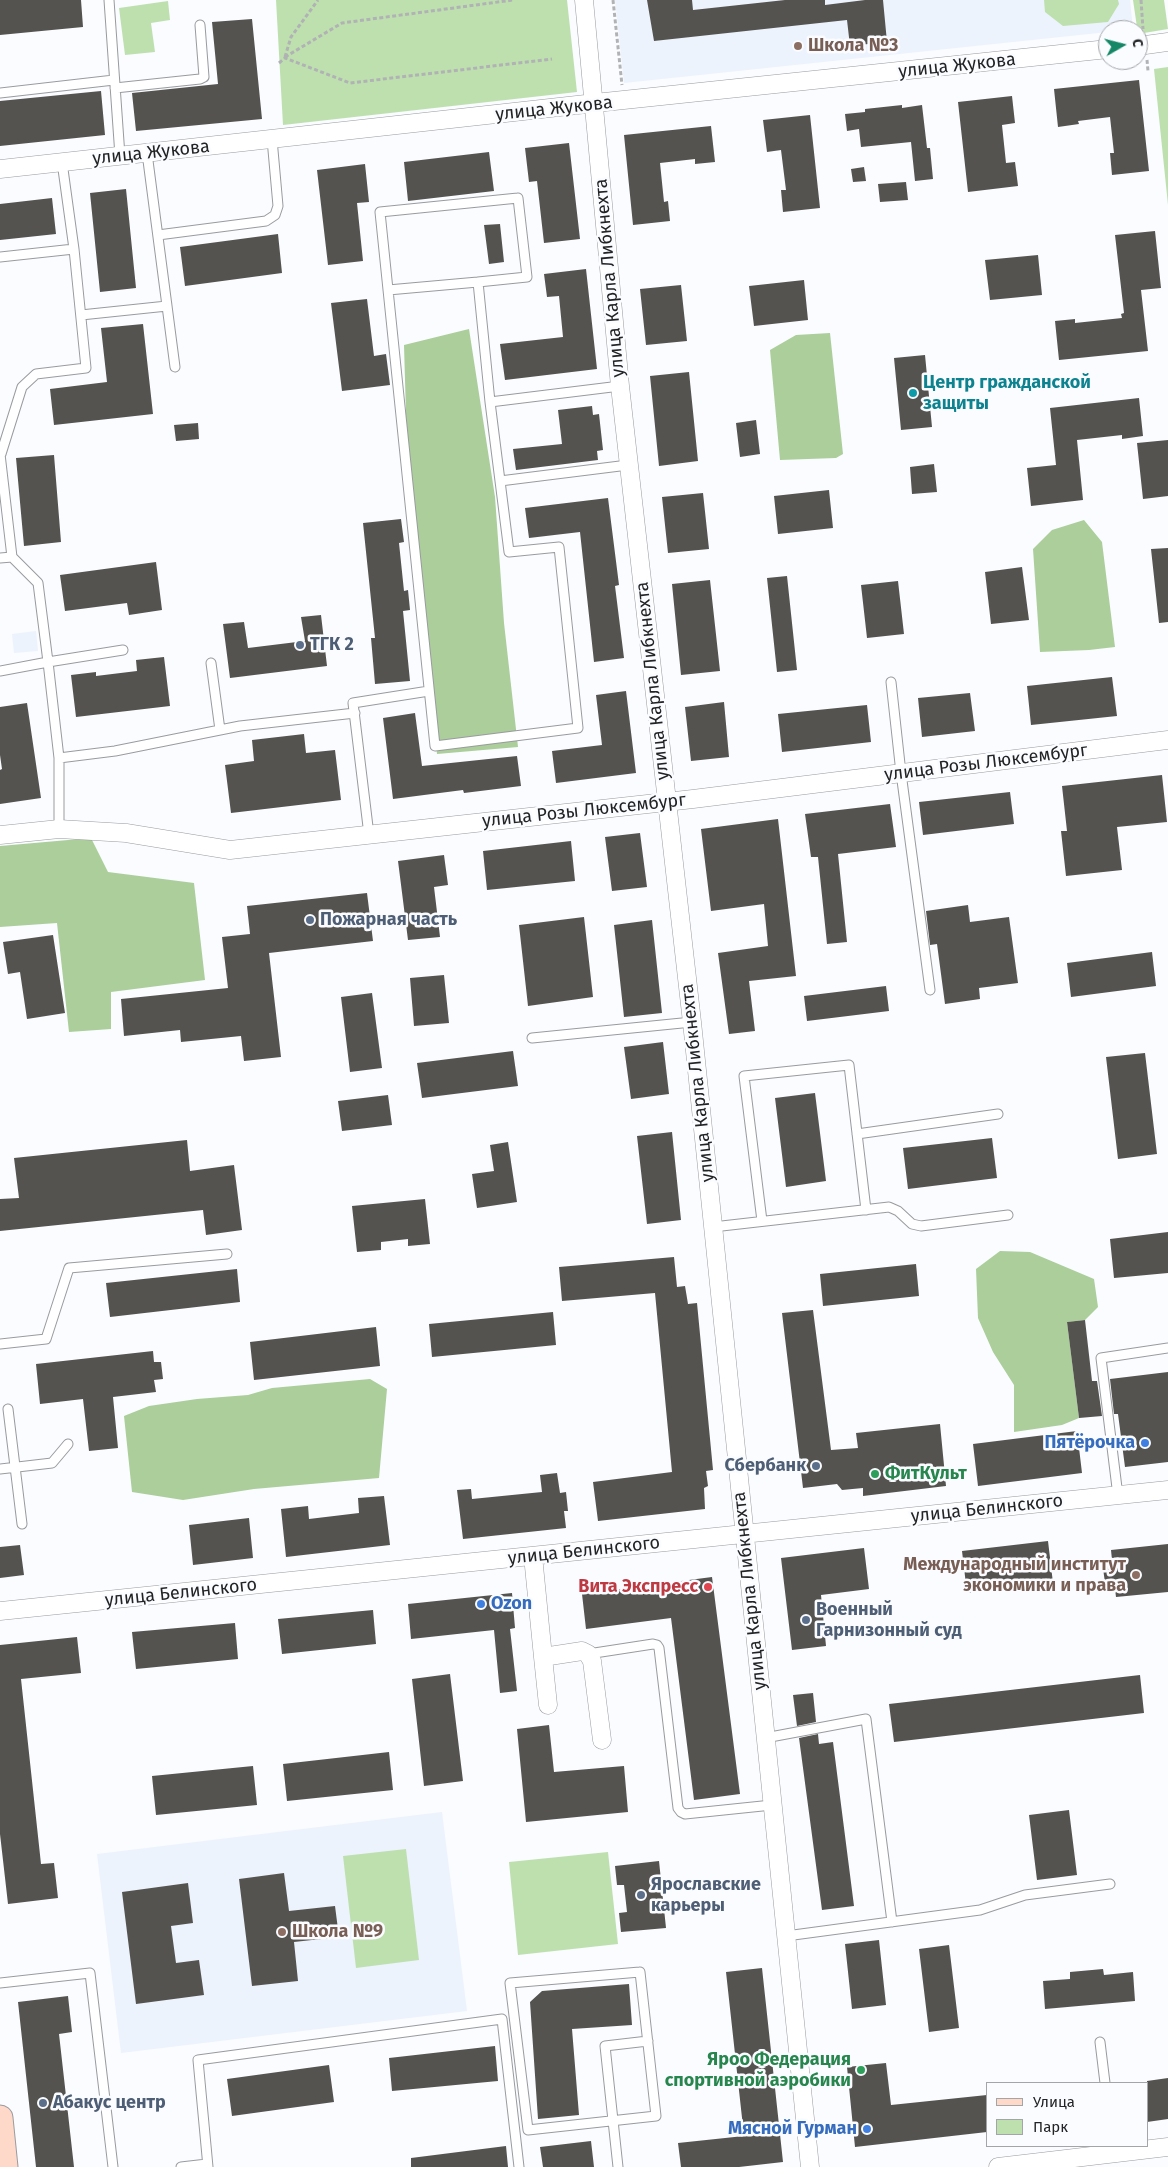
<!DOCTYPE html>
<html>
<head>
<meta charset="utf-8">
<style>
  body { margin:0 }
  #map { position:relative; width:1168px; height:2167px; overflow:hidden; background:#fafcff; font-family:"Fira Sans",sans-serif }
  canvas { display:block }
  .legend { position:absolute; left:986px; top:2082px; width:162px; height:65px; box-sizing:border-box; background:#fafcff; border:1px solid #a4a5a7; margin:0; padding:6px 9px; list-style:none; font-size:15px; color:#222324 }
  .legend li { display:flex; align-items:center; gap:10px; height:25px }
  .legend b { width:25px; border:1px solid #a4a5a7 }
  .north { position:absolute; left:1098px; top:20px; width:50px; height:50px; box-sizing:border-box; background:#fafcff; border:1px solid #a4a5a7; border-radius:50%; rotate:82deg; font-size:14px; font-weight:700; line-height:20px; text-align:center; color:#222324 }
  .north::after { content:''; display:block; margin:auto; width:18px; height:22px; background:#168766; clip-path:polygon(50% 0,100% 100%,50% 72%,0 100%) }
</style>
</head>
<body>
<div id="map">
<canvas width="1168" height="2167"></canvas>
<ul class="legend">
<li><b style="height:6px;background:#fed8c9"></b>Улица</li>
<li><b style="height:14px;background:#bee0af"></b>Парк</li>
</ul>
<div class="north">С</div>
</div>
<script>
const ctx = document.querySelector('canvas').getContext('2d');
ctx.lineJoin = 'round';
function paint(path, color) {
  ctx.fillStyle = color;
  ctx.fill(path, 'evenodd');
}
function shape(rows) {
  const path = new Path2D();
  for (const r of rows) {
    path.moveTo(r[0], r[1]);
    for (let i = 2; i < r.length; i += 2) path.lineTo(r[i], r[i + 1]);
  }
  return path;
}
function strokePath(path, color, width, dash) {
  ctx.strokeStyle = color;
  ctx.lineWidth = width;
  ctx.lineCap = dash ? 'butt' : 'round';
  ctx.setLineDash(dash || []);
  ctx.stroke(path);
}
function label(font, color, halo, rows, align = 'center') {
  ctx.font = font + ' "Fira Sans",sans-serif';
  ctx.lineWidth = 5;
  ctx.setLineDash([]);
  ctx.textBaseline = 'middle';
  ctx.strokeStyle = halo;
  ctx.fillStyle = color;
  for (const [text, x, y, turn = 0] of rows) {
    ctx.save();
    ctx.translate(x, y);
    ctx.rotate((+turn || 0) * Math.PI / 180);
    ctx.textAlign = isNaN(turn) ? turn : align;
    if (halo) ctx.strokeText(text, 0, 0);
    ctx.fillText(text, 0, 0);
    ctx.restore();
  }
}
paint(shape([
  [615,0,1130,0,1133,30,1108,30,1108,32,624,83],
  [36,631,38,651,14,653,12,634],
  [442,1812,467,2011,121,2053,97,1854]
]), '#ecf3fd');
paint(shape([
  [276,0,567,0,577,92,283,125],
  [1044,0,1118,0,1119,4,1108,22,1063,26,1045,12],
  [1133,0,1164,0,1168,29,1138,34],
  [168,1,170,20,151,23,155,52,125,55,119,8],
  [1168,67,1168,205,1154,69],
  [406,1849,419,1960,356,1968,343,1856],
  [608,1852,618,1944,518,1955,509,1862]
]), '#bee0af');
paint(shape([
  [469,329,495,497,504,623,518,747,437,754,408,484,404,345],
  [830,333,843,454,836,458,780,460,770,350,796,335],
  [1084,520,1102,542,1115,647,1089,650,1040,652,1033,549,1052,530],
  [91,838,108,872,194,883,205,980,111,992,111,1029,69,1032,57,923,0,927,0,846],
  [1000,1251,1030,1252,1094,1279,1098,1307,1085,1320,1067,1322,1079,1418,1062,1425,1014,1432,1014,1385,993,1352,978,1318,976,1269],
  [370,1379,387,1389,379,1478,254,1489,183,1500,132,1492,124,1416,149,1406,197,1399,248,1395,272,1388]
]), '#abce9b');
paint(shape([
  [0,0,81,0,83,27,0,35],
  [647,0,692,0,693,10,785,0,825,0,825,5,865,0,883,0,887,42,850,46,847,20,654,41],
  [252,19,262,119,136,131,132,93,218,84,212,22],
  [1139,80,1149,171,1112,175,1110,153,1114,153,1110,117,1078,121,1079,124,1058,127,1054,89],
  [101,91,105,135,0,146,0,101],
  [1012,96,1015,123,1002,125,1006,163,1015,162,1018,186,968,192,958,102],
  [902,105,902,108,922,105,927,148,930,148,933,179,915,181,911,142,861,147,859,129,847,131,845,114,865,112,865,109],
  [810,115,820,208,783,212,781,190,786,190,781,150,767,152,763,120],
  [711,126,715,162,695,164,695,159,660,163,664,202,668,201,670,221,633,225,624,135],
  [569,143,580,239,544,243,537,181,529,182,525,148],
  [489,152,494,191,408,201,404,162],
  [365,164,369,202,357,203,363,261,328,265,317,170],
  [864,167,866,181,853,182,851,169],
  [906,182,908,200,880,202,878,184],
  [126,189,136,288,100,292,90,193],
  [52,198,56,234,0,240,0,204],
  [500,224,504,262,489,264,484,225],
  [1155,231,1161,288,1141,290,1148,351,1059,360,1055,321,1075,319,1075,323,1122,318,1121,314,1124,313,1115,235],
  [278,234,282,273,185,286,180,247],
  [1038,255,1042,295,990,300,985,260],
  [586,269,597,369,505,380,500,344,563,337,559,296,547,297,544,274],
  [804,280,808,320,754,326,749,286],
  [681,285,687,341,646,345,640,289],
  [367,299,374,356,386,354,390,385,342,391,331,303],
  [143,324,153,414,54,425,50,389,107,382,101,328],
  [925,355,932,427,901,430,894,358],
  [689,372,698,461,659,466,650,376],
  [1139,398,1143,436,1122,439,1122,435,1077,440,1083,500,1031,506,1027,468,1056,465,1050,408],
  [592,406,593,415,599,414,603,450,597,451,598,460,516,470,513,449,562,444,558,410],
  [756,420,760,454,740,457,736,423],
  [198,423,199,439,176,441,174,425],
  [1168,440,1168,496,1143,499,1137,443],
  [54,455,61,542,24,546,16,458],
  [934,464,937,492,912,494,910,467],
  [829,490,833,528,778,534,774,496],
  [703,493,709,549,668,553,662,497],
  [608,498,619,585,615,586,624,658,594,662,580,532,529,538,525,508],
  [401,519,404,542,399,543,404,591,408,590,410,610,403,611,410,681,375,684,371,638,375,638,363,523],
  [1168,548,1168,622,1159,623,1151,549],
  [156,562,162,610,129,615,127,603,65,611,60,575],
  [1022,567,1029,620,991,624,985,572],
  [787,576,797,670,777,672,767,578],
  [710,580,720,671,681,675,672,584],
  [898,581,904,634,867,638,861,585],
  [321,615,327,666,230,678,223,624,244,622,248,648,305,641,301,617],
  [164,657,170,706,76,717,71,675,96,672,96,676,137,671,136,660],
  [1112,677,1117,716,1031,725,1027,686],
  [626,691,636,773,556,783,552,751,602,745,596,695],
  [970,693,975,731,922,737,918,698],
  [724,702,729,757,691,761,685,707],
  [27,703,41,798,0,804,0,770,2,769,0,755,0,707],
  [867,705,871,742,782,752,778,714],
  [415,713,422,766,517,756,521,786,464,793,463,790,393,799,383,718],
  [304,734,306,753,335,750,341,800,231,813,225,765,254,761,252,740],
  [1162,775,1167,822,1117,827,1122,870,1066,876,1061,831,1067,831,1062,786],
  [1010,792,1014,824,923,835,919,802],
  [890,804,896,847,838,854,847,942,827,944,818,857,811,857,805,814],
  [778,819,796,976,749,981,755,1031,729,1034,718,953,768,946,764,904,711,911,701,829],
  [640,833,647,887,612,891,605,837],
  [571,841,575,881,487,890,483,851],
  [444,855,448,885,434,887,440,937,408,940,398,861],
  [367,893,373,941,269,953,281,1057,244,1061,241,1036,181,1042,180,1030,124,1036,121,999,228,988,222,937,250,934,247,906],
  [968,905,970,922,1009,917,1018,983,979,988,980,999,945,1004,937,944,930,945,926,911],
  [584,917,593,997,528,1006,519,925],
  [652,920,662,1013,624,1017,614,925],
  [53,935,65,1013,27,1019,20,972,8,974,3,942],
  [1152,952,1156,986,1071,997,1067,963],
  [444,975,449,1023,414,1026,410,978],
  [886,986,889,1011,807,1021,804,996],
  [372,993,382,1068,350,1072,341,997],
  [663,1042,669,1094,631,1099,624,1047],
  [513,1051,518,1086,422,1098,417,1063],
  [1145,1053,1157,1154,1118,1159,1106,1057],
  [815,1093,826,1181,786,1187,775,1098],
  [388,1095,392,1125,342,1131,338,1101],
  [672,1132,681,1220,647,1224,637,1136],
  [992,1138,997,1178,908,1189,903,1148],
  [187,1140,190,1171,234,1165,242,1230,206,1235,203,1210,0,1231,0,1199,19,1198,14,1158],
  [508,1142,517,1202,477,1208,472,1174,494,1171,490,1145],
  [425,1199,430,1244,408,1246,408,1239,381,1242,381,1250,357,1252,352,1206],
  [1168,1232,1168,1273,1114,1278,1110,1239],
  [674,1257,677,1287,685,1286,688,1304,697,1303,713,1470,706,1471,708,1486,704,1488,705,1509,598,1521,593,1482,672,1472,655,1293,562,1301,559,1267],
  [916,1264,919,1296,823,1306,820,1274],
  [237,1269,240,1302,110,1317,106,1283],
  [813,1310,831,1450,858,1448,856,1433,940,1424,946,1486,863,1496,863,1488,842,1490,837,1484,803,1488,782,1313],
  [553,1312,556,1345,432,1357,429,1324],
  [1085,1320,1092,1381,1097,1381,1102,1416,1079,1418,1067,1322],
  [376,1327,380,1366,254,1380,250,1342],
  [153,1351,154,1362,161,1362,163,1379,154,1380,156,1392,113,1397,118,1448,89,1451,83,1399,40,1404,36,1364],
  [1168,1372,1168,1462,1125,1467,1118,1414,1114,1414,1110,1379],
  [1077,1431,1082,1473,978,1486,973,1444],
  [557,1473,560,1493,566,1492,568,1511,564,1511,566,1528,463,1539,457,1490,471,1489,472,1499,542,1492,540,1475],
  [384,1496,390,1545,286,1557,281,1509,308,1506,309,1519,359,1513,358,1498],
  [249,1518,253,1558,193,1565,189,1525],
  [1048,1541,1053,1583,967,1593,962,1551],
  [1168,1544,1168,1592,1116,1597,1115,1589,1106,1590,1102,1561,1112,1560,1111,1550],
  [20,1545,24,1575,0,1578,0,1547],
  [864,1548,869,1589,821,1595,826,1646,792,1650,781,1558],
  [712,1577,740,1794,694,1800,671,1618,586,1629,582,1594],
  [512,1593,515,1628,510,1629,517,1691,500,1693,494,1630,411,1639,408,1604],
  [373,1610,376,1644,282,1654,278,1619],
  [235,1623,238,1659,136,1669,132,1632],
  [77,1637,81,1673,21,1679,41,1864,54,1863,58,1898,8,1904,0,1834,0,1645],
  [450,1674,463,1781,424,1786,412,1679],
  [1140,1675,1144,1713,894,1742,889,1704],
  [813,1693,816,1722,797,1726,793,1695],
  [549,1725,554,1772,624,1766,628,1812,526,1822,517,1729],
  [818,1734,819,1744,833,1742,854,1906,822,1910,799,1738],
  [389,1752,393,1790,287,1801,283,1764],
  [253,1766,257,1805,156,1815,152,1776],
  [1069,1810,1077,1875,1037,1880,1029,1815],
  [659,1861,666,1928,621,1932,619,1913,627,1912,624,1885,617,1885,615,1866],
  [284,1873,289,1911,335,1906,339,1937,294,1942,298,1981,252,1986,239,1879],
  [188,1883,193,1923,171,1926,176,1963,199,1960,204,1995,136,2004,122,1892],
  [879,1940,886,2005,852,2009,845,1944],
  [949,1945,959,2028,929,2032,919,1949],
  [762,1968,783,2162,739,2167,681,2167,678,2143,744,2136,726,1972],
  [1103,1969,1104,1975,1133,1972,1135,2001,1045,2009,1043,1981,1070,1979,1070,1972],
  [629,1984,632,2025,572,2029,579,2115,538,2119,530,2002,542,1991],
  [68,1996,72,2032,59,2034,74,2167,36,2167,18,2002],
  [495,2046,498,2081,392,2091,389,2058],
  [886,2063,891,2105,987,2095,987,2132,855,2147,847,2067],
  [329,2065,334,2102,232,2116,227,2079],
  [1168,2078,1168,2119,1147,2122,1147,2081],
  [591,2141,594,2167,543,2167,540,2147],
  [506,2146,508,2167,411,2167,411,2158]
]), '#555350');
const lane = shape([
  [109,0,120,156],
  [115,88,200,79,204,77,200,25],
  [0,93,114,80],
  [147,153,175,367],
  [62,162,74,249],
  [518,198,527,277,478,282,490,402,509,552,559,547,578,728,435,746,380,212,518,198],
  [158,235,266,221,275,215,278,206,272,139],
  [0,257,74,249,86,368,36,374,22,387,1,454],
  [388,290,478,282],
  [81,315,167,306],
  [490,402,620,386],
  [0,454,12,557,0,558],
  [500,481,628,465],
  [211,663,220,730],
  [0,671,48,662,38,583,12,557],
  [891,682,901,773,930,990],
  [59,758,48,662,123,650],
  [59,829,59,758,115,751,240,726,355,713],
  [369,835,353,703,429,691],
  [532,1038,692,1022],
  [857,1134,998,1114],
  [762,1221,744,1076,849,1065,866,1210],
  [713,1227,889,1207,898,1211,912,1224,921,1226,1008,1215],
  [0,1344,46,1339,69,1268,227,1254],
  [8,1409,22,1524],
  [0,1469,52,1463,68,1444],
  [1118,1496,1101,1358,1168,1348],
  [588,1654,653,1644,657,1645,659,1648,678,1808,681,1812,685,1814,772,1805],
  [765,1738,866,1719,892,1922],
  [786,1936,980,1910,1025,1895,1110,1884],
  [640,1972,656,2116,528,2130,510,1983,640,1972],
  [0,1983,90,1973,113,2167],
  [1100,2042,1105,2083],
  [181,2167,207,2164],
  [208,2167,198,2060,502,2019,519,2167],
  [618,2167,605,2046,648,2041]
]);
const street = shape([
  [584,0,620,386,692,1022,810,2167],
  [1138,46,1168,42],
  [0,169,595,103,1108,49],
  [0,835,59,829,126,833,230,850,693,799,1168,740],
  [533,1556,543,1657],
  [0,1611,1168,1490],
  [548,1705,543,1657,582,1651,588,1654,592,1661,602,1740],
  [998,2167,1168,2147]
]);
const secondary = shape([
  [0,2118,5,2167]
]);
strokePath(lane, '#999b9e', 11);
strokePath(street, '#999b9e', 19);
strokePath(secondary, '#999b9e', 27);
strokePath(shape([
  [613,0,622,85],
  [1141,0,1143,29],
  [285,57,342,23,513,0],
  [285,57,291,37,318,0],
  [1147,60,1148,71],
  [279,63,285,58,350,83,552,59]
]), '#b0b2b4', 3, [4, 2.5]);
strokePath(lane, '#fff', 9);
strokePath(street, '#fff', 18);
strokePath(secondary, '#fed8c9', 25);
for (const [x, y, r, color] of [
  [798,46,5,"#8d6e63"],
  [913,393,5,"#0f9aa8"],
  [300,645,5,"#5c6f8a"],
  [310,920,5,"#5c6f8a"],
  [1145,1443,5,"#3f7fe0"],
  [816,1466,5,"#5c6f8a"],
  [875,1474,5,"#2e9e5b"],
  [1136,1575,5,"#8d6e63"],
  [708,1587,5,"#e0444e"],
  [481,1604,5,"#3f7fe0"],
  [806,1620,5,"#5c6f8a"],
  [641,1895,5,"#5c6f8a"],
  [282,1932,5,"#8d6e63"],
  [861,2070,5,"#2e9e5b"],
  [43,2103,5,"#5c6f8a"],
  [867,2129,5,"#3f7fe0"]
]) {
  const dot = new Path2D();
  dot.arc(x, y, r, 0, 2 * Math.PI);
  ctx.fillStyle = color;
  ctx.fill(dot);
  strokePath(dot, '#fafcff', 2);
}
label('bold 18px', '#785e54', '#fafcff', [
  ["Школа №3",808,46],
  ["Международный институт",1126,1565,"right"],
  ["экономики и права",1126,1586,"right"],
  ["Школа №9",292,1932]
], 'left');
label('18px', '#222324', '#fafcff', [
  ["улица Жукова",957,66,-6],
  ["улица Жукова",554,109,-6],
  ["улица Жукова",151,153,-6],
  ["улица Карла Либкнехта",610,278,-95],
  ["улица Карла Либкнехта",653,681,-96],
  ["улица Розы Люксембург",986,763,-7],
  ["улица Розы Люксембург",584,811,-6],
  ["улица Карла Либкнехта",698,1083,-96],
  ["улица Белинского",987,1509,-6],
  ["улица Белинского",584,1551,-6],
  ["улица Карла Либкнехта",750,1591,-96],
  ["улица Белинского",181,1593,-6]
]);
label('bold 18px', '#0d838f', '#fafcff', [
  ["Центр гражданской",923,383],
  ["защиты",923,404]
], 'left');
label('bold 18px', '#4e5e75', '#fafcff', [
  ["ТГК 2",310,645],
  ["Пожарная часть",320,920],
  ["Сбербанк",806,1466,"right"],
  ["Военный",816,1610],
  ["Гарнизонный суд",816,1631],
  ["Ярославские",651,1885],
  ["карьеры",651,1906],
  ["Абакус центр",53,2103]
], 'left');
label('bold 18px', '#366cbe', '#fafcff', [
  ["Пятёрочка",1135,1443],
  ["Ozon",491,1604,"left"],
  ["Мясной Гурман",857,2129]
], 'right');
label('bold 18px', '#27864d', '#fafcff', [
  ["ФитКульт",885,1474],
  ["Яроо Федерация",851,2060,"right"],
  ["спортивной аэробики",851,2081,"right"]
], 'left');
label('bold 18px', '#be3a42', '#fafcff', [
  ["Вита Экспресс",698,1587]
], 'right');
</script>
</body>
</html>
